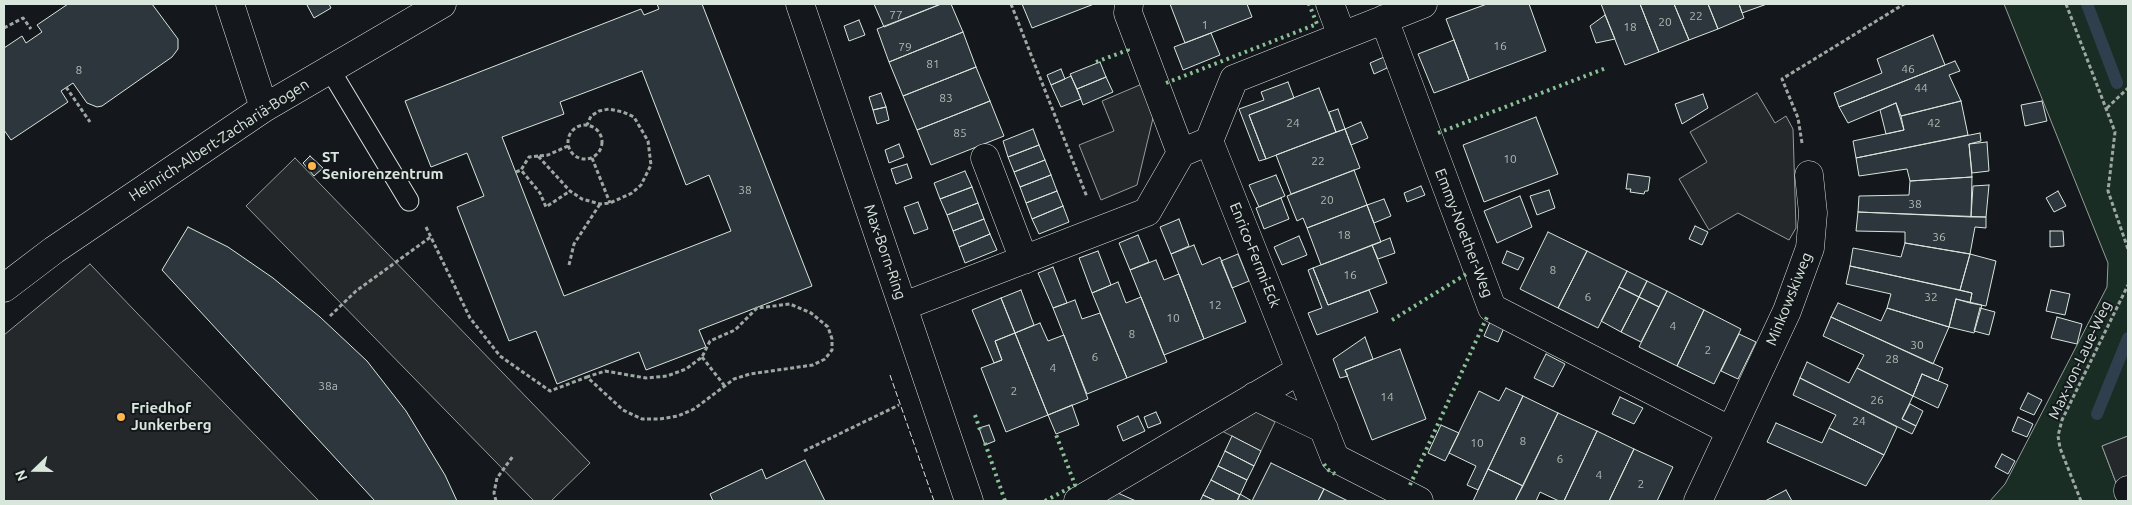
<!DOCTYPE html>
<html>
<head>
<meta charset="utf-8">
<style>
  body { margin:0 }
  #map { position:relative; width:2132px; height:505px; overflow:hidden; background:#14181c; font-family:Ubuntu,sans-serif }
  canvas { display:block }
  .frame { position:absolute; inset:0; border:5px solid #d8e6dc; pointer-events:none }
  .north { position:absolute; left:10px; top:445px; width:50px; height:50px; -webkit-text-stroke:4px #14181c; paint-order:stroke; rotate:248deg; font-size:14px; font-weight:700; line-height:20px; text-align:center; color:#d8e6dc }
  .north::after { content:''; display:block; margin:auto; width:18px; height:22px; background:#d8e6dc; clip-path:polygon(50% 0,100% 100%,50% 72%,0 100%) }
</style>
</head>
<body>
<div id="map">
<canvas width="2132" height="505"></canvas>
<div class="frame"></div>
<div class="north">N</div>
</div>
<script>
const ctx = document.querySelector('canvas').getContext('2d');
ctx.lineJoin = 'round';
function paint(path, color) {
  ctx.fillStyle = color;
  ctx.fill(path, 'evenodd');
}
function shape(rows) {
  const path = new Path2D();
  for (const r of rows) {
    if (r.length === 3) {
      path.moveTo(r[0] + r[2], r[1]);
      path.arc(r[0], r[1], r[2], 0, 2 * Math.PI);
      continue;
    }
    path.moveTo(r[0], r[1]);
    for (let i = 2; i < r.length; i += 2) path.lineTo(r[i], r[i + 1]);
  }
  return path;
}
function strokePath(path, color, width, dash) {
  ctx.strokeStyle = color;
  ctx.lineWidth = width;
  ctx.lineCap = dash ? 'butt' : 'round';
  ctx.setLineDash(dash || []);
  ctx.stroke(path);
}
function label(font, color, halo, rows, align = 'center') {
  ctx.font = font + ' Ubuntu,sans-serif';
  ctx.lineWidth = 4;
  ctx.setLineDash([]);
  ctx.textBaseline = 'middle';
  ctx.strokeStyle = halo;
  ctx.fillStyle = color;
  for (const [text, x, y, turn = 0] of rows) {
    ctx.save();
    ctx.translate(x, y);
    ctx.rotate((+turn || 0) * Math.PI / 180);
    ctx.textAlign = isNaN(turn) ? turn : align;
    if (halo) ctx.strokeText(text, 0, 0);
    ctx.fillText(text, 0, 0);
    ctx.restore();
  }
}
const green = shape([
  [2004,4,2128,4,2128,436,2102,446,2123,501,1990,501,2005,484,2107,287,2108,263,2004,4]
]);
paint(green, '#1a2d24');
strokePath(green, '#939e99', 1);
const parking = shape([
  [1142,84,1154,114,1137,185,1101,200,1079,145,1114,131,1102,101,1142,84],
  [1757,93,1775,123,1786,116,1793,129,1796,228,1789,240,1738,213,1709,230,1679,179,1707,162,1690,132,1757,93],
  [295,158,590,463,551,501,534,501,246,206,295,158],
  [90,264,135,311,319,501,4,501,4,335,90,264],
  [1252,410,1275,422,1261,451,1218,429,1252,410],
  [2128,436,2128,501,2123,501,2102,446,2128,436]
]);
paint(parking, '#24282b');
strokePath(parking, '#939e99', 1);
strokePath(shape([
  [2087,4,2117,83],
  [2097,414,2128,338]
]), '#2f3f4d', 12);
const building = shape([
  [68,4,152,4,175,35,178,39,178,49,172,57,102,106,97,107,87,103,73,83,61,91,68,102,11,140,4,130,4,48,22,36,26,43,42,32,37,25,68,4],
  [309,4,329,4,331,8,314,18,307,5,309,4],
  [657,4,702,4,812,286,699,330,706,347,646,370,639,352,557,384,536,331,509,341,457,207,484,196,467,153,431,167,405,101,641,9,644,15,659,9,657,4],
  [642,71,686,185,709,175,731,231,564,296,502,137,564,114,560,102,642,71],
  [874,4,941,4,884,27,874,4],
  [941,4,951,4,963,32,889,62,877,29,941,4],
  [1022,4,1094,4,1032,28,1022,4],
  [1170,4,1247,4,1252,17,1185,43,1170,4],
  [1487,4,1529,4,1546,51,1469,80,1446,19,1487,4],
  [1601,4,1640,4,1659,52,1625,65,1601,4],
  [1640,4,1674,4,1689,40,1659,52,1640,4],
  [1674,4,1708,4,1718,29,1689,40,1674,4],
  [1708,4,1739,4,1744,18,1718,29,1708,4],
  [1739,4,1767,4,1742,13,1739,4],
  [1605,15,1615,39,1596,43,1590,26,1605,15],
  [859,20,865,35,849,41,844,26,859,20],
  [963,32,976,67,903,96,889,62,963,32],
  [1211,33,1220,55,1183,70,1174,47,1211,33],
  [1933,35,1945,65,1839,107,1834,93,1882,73,1877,59,1933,35],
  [1454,40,1469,80,1434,93,1418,54,1454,40],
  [1384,57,1387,68,1374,74,1370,63,1384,57],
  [1955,61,1960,71,1949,75,1961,101,1901,116,1896,103,1848,123,1839,107,1955,61],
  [1100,62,1106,77,1077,89,1070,74,1100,62],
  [976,67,990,101,917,130,903,96,976,67],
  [1061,69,1065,79,1051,85,1047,75,1061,69],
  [1071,76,1081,99,1061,107,1051,85,1071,76],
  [1106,77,1113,92,1083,105,1077,89,1106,77],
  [1288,82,1294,98,1249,115,1266,159,1259,161,1239,109,1264,100,1261,92,1288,82],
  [1319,88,1336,132,1266,159,1249,115,1319,88],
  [881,93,886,107,873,110,869,97,881,93],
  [1703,94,1708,108,1682,124,1675,104,1703,94],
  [990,101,1004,136,931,165,917,130,990,101],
  [1961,101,1968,135,1856,158,1853,141,1904,130,1901,116,1961,101],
  [2042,101,2047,121,2025,126,2021,105,2042,101],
  [1896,103,1904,130,1886,134,1880,110,1896,103],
  [886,107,889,120,877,124,873,110,886,107],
  [1338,109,1345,129,1336,132,1329,112,1338,109],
  [1536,117,1558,174,1484,202,1463,145,1536,117],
  [1361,122,1368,138,1351,145,1345,129,1361,122],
  [1033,129,1039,145,1008,157,1003,141,1033,129],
  [1345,129,1360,168,1291,194,1276,155,1345,129],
  [1980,133,1981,141,1969,144,1972,177,1910,181,1907,169,1859,176,1856,158,1980,133],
  [1987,142,1989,171,1972,173,1969,144,1987,142],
  [899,144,904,157,889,163,885,150,899,144],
  [1039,145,1045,160,1014,172,1008,157,1039,145],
  [310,156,323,168,314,176,303,163,310,156],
  [1045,160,1051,175,1020,187,1014,172,1045,160],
  [907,164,912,178,896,184,891,169,907,164],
  [1354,170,1367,205,1307,228,1303,218,1297,221,1287,196,1354,170],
  [965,171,972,187,940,199,934,183,965,171],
  [1628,174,1650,177,1648,191,1645,191,1644,194,1630,192,1631,189,1626,189,1628,174],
  [1051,175,1057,191,1026,203,1020,187,1051,175],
  [1276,175,1285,196,1259,207,1249,185,1276,175],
  [1972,177,1971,217,1858,212,1859,196,1909,195,1910,181,1972,177],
  [1989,185,1986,217,1971,217,1973,186,1989,185],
  [1421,186,1425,195,1407,202,1404,193,1421,186],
  [972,187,978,203,947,215,940,199,972,187],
  [1549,190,1555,208,1537,215,1530,196,1549,190],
  [1057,191,1063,206,1032,219,1026,203,1057,191],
  [2058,191,2066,206,2054,212,2046,198,2058,191],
  [1520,196,1532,227,1497,243,1484,211,1520,196],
  [1281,198,1289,219,1264,229,1256,208,1281,198],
  [1384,199,1391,216,1374,223,1367,205,1384,199],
  [918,202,928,229,914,234,904,207,918,202],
  [978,203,984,219,953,231,947,215,978,203],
  [1367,205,1381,242,1321,265,1307,228,1367,205],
  [1063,206,1069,222,1039,234,1032,219,1063,206],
  [1858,212,1986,217,1986,228,1975,227,1970,254,1905,243,1905,232,1856,231,1858,212],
  [984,219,990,234,959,247,953,231,984,219],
  [1179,219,1189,246,1171,254,1160,227,1179,219],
  [1695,226,1708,232,1702,245,1689,239,1695,226],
  [188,227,228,247,273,278,320,317,367,361,406,411,445,475,457,501,375,501,162,270,188,227],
  [2050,231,2063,231,2064,246,2050,247,2050,231],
  [1548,232,1587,251,1558,308,1520,289,1548,232],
  [990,234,997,250,965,263,959,247,990,234],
  [1138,235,1149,262,1130,270,1119,243,1138,235],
  [1299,236,1307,255,1282,265,1274,247,1299,236],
  [1390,238,1395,253,1378,259,1372,245,1390,238],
  [1905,243,1970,254,1960,290,1850,266,1853,248,1901,257,1905,243],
  [1194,245,1202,265,1220,257,1246,322,1204,339,1171,254,1194,245],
  [1372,245,1387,283,1328,305,1313,268,1372,245],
  [1098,251,1111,285,1092,293,1079,258,1098,251],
  [1507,251,1524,258,1518,270,1502,263,1507,251],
  [1587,251,1627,271,1598,328,1558,308,1587,251],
  [1238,254,1249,281,1232,288,1221,261,1238,254],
  [1970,254,1996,261,1986,306,1970,303,1972,293,1960,290,1970,254],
  [1156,260,1164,280,1179,274,1204,339,1164,355,1130,270,1156,260],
  [1850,266,1972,293,1970,303,1956,299,1949,327,1887,308,1891,294,1846,284,1850,266],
  [1053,267,1067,303,1053,308,1038,273,1053,267],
  [1313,268,1328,305,1369,290,1378,312,1317,335,1308,313,1322,308,1308,270,1313,268],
  [1627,271,1647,281,1639,297,1619,287,1627,271],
  [1647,281,1667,291,1659,307,1639,297,1647,281],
  [1118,282,1126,303,1141,297,1167,362,1127,378,1092,293,1118,282],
  [1619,287,1639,297,1621,332,1601,321,1619,287],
  [1021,290,1034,325,1015,333,1001,298,1021,290],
  [2051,290,2070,294,2065,315,2046,311,2051,290],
  [1667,291,1704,310,1677,366,1639,347,1667,291],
  [1639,297,1659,307,1641,342,1621,332,1639,297],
  [1001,298,1015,333,995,341,1002,360,994,363,972,310,1001,298],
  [1956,299,1982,305,1974,333,1949,327,1956,299],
  [1075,300,1082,319,1100,313,1127,378,1087,394,1053,308,1075,300],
  [1838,303,1881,321,1887,308,1949,327,1933,364,1831,317,1838,303],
  [1980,308,1995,312,1989,335,1974,331,1980,308],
  [1704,310,1741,329,1714,384,1677,366,1704,310],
  [1831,317,1943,368,1938,381,1922,374,1913,396,1857,368,1864,355,1823,336,1831,317],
  [2057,317,2082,324,2077,344,2051,338,2057,317],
  [1490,322,1504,328,1498,342,1484,336,1490,322],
  [1040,323,1048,341,1064,335,1088,399,1048,415,1015,333,1040,323],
  [1015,333,1048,415,1006,432,981,368,1002,360,995,341,1015,333],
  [1739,334,1756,342,1738,379,1721,371,1739,334],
  [1365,337,1373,359,1345,370,1348,376,1340,378,1333,359,1365,337],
  [1400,349,1426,419,1372,440,1345,370,1400,349],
  [1546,354,1565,364,1553,387,1534,378,1546,354],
  [1807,362,1849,383,1857,368,1913,396,1902,419,1916,426,1912,434,1800,378,1807,362],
  [1922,374,1948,385,1938,408,1913,396,1922,374],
  [1800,378,1897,427,1884,455,1829,428,1836,415,1793,395,1800,378],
  [1506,388,1523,396,1478,490,1467,485,1476,466,1449,453,1479,391,1499,401,1506,388],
  [2028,393,2042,400,2034,415,2020,409,2028,393],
  [1523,396,1558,413,1523,486,1488,469,1523,396],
  [1620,397,1643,408,1634,424,1612,414,1620,397],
  [1910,404,1923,411,1916,426,1902,419,1910,404],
  [1072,405,1079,425,1056,434,1048,415,1072,405],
  [1156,412,1161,423,1148,428,1144,417,1156,412],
  [1558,413,1597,431,1564,501,1559,501,1540,492,1536,501,1515,501,1558,413],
  [1138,416,1145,431,1123,441,1117,426,1138,416],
  [2018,417,2033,424,2027,437,2012,431,2018,417],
  [1776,423,1822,443,1829,428,1884,455,1866,486,1767,442,1776,423],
  [989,425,995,441,985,445,979,428,989,425],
  [1441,425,1459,433,1445,461,1428,453,1441,425],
  [1597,431,1634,449,1609,501,1564,501,1597,431],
  [1232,436,1261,451,1254,466,1225,451,1232,436],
  [1634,449,1673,467,1657,501,1609,501,1634,449],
  [1225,451,1254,466,1247,480,1218,466,1225,451],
  [2002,454,2015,461,2008,474,1995,467,2002,454],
  [805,460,825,501,713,501,710,494,762,469,766,479,805,460],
  [1271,463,1324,489,1318,501,1237,501,1240,494,1252,501,1271,463],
  [1218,466,1247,480,1240,495,1211,480,1218,466],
  [1488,469,1523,486,1515,501,1473,501,1488,469],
  [1211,480,1240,495,1237,501,1216,501,1203,495,1211,480],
  [1324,489,1348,501,1318,501,1324,489],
  [1111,490,1136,501,1096,501,1111,490],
  [1786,490,1792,501,1765,501,1786,490],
  [1203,495,1216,501,1200,501,1203,495]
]);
paint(building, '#2c363c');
strokePath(building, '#d8e6dc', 1);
const service = shape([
  [329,68,409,201]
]);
const minor = shape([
  [230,4,264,108],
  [800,4,969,501],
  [1129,4,1128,13,1181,153],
  [1330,4,1342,36],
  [1384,19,1492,308,1731,431],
  [1209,141,1335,458,1419,501],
  [985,158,1024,260],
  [4,288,54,250,264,108,442,4],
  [904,306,1147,212,1181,153,1209,141,1234,79,1423,4],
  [1255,396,1324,429],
  [2128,491,2128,490],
  [1078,501,1300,370],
  [1698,501,1787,311,1810,248,1813,213,1809,175]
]);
strokePath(service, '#d8e6dc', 21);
strokePath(minor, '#d8e6dc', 29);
strokePath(shape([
  [1011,4,1087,197],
  [2066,4,2115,132,2108,191,2128,249],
  [4,28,23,18,31,29],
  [66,87,90,122],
  [2107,108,2128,88],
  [585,142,17],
  [1802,143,1798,118,1782,79,1904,4],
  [568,146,548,155,538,156,570,191,582,199,600,204,610,203,632,193,641,185,651,165,648,141,634,117,623,112,609,109,599,111,591,116,587,125],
  [538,156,529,157,521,170,540,193,546,207,570,191],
  [592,158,610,203],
  [516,172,521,170],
  [426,227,470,318,500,356,550,391,587,377,623,410,642,419,660,419,678,416,694,409,734,379,750,374,813,365,825,359,832,350,832,339,828,327,811,313,790,304,757,308,735,330,710,341,702,357,686,369,667,376,646,378,605,371,587,377],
  [569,265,574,244,600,204],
  [330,316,356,291,432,236],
  [702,357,724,385],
  [804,451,899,405],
  [496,501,494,493,497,478,513,456],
  [2081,501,2060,448,2058,436,2062,420,2128,285]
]), '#9da8a2', 3, [4, 2.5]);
strokePath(service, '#14181c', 19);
strokePath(minor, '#14181c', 28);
strokePath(shape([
  [1096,62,1128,50,1126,46],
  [1166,83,1317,24,1309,4],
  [1438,133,1606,68],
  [1392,320,1468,273],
  [975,415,980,430],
  [985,443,1005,501],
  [1324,464,1327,469,1335,474],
  [1410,485,1487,317],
  [1045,501,1075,485,1055,432]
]), '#8ac095', 4, [2.5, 4]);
strokePath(shape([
  [890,375,934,501]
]), '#d8e6dc', 1, [6, 2.5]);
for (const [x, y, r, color] of [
  [312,166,5,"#ffb74d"],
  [121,417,5,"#ffb74d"]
]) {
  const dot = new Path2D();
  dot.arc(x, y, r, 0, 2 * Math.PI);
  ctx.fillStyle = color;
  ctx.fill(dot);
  strokePath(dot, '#14181c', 2);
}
label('12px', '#adbab4', null, [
  ["77",896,15],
  ["22",1696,16],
  ["20",1665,22],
  ["1",1205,25],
  ["18",1630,27],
  ["16",1500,46],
  ["79",905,47],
  ["81",933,64],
  ["46",1908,69],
  ["8",79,70],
  ["44",1921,88],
  ["83",946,98],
  ["24",1293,123],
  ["42",1934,123],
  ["85",960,133],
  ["10",1510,159],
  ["22",1318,161],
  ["38",745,190],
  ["20",1327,200],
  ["38",1915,204],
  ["18",1344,235],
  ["36",1939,237],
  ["8",1553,270],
  ["16",1350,275],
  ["6",1588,297],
  ["32",1931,297],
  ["12",1215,305],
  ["10",1173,318],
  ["4",1673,326],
  ["8",1132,334],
  ["30",1917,345],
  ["2",1708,350],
  ["6",1095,357],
  ["28",1892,359],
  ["4",1053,368],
  ["38a",328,386],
  ["2",1014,391],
  ["14",1387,397],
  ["26",1877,400],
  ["24",1859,421],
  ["8",1523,441],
  ["10",1477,443],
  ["6",1560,459],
  ["4",1599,475],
  ["2",1641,484]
]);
label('15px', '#d8e6dc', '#14181c', [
  ["Heinrich-Albert-Zachariä-Bogen",219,140,-33],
  ["Emmy-Noether-Weg",1464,233,69],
  ["Max-Born-Ring",885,252,71],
  ["Enrico-Fermi-Eck",1255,255,68],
  ["Minkowskiweg",1789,299,-68],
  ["Max-von-Laue-Weg",2080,360,-65]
]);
label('bold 15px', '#d8e6dc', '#14181c', [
  ["ST",322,157],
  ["Seniorenzentrum",322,174],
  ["Friedhof",131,408],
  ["Junkerberg",131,425]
], 'left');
</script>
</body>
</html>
